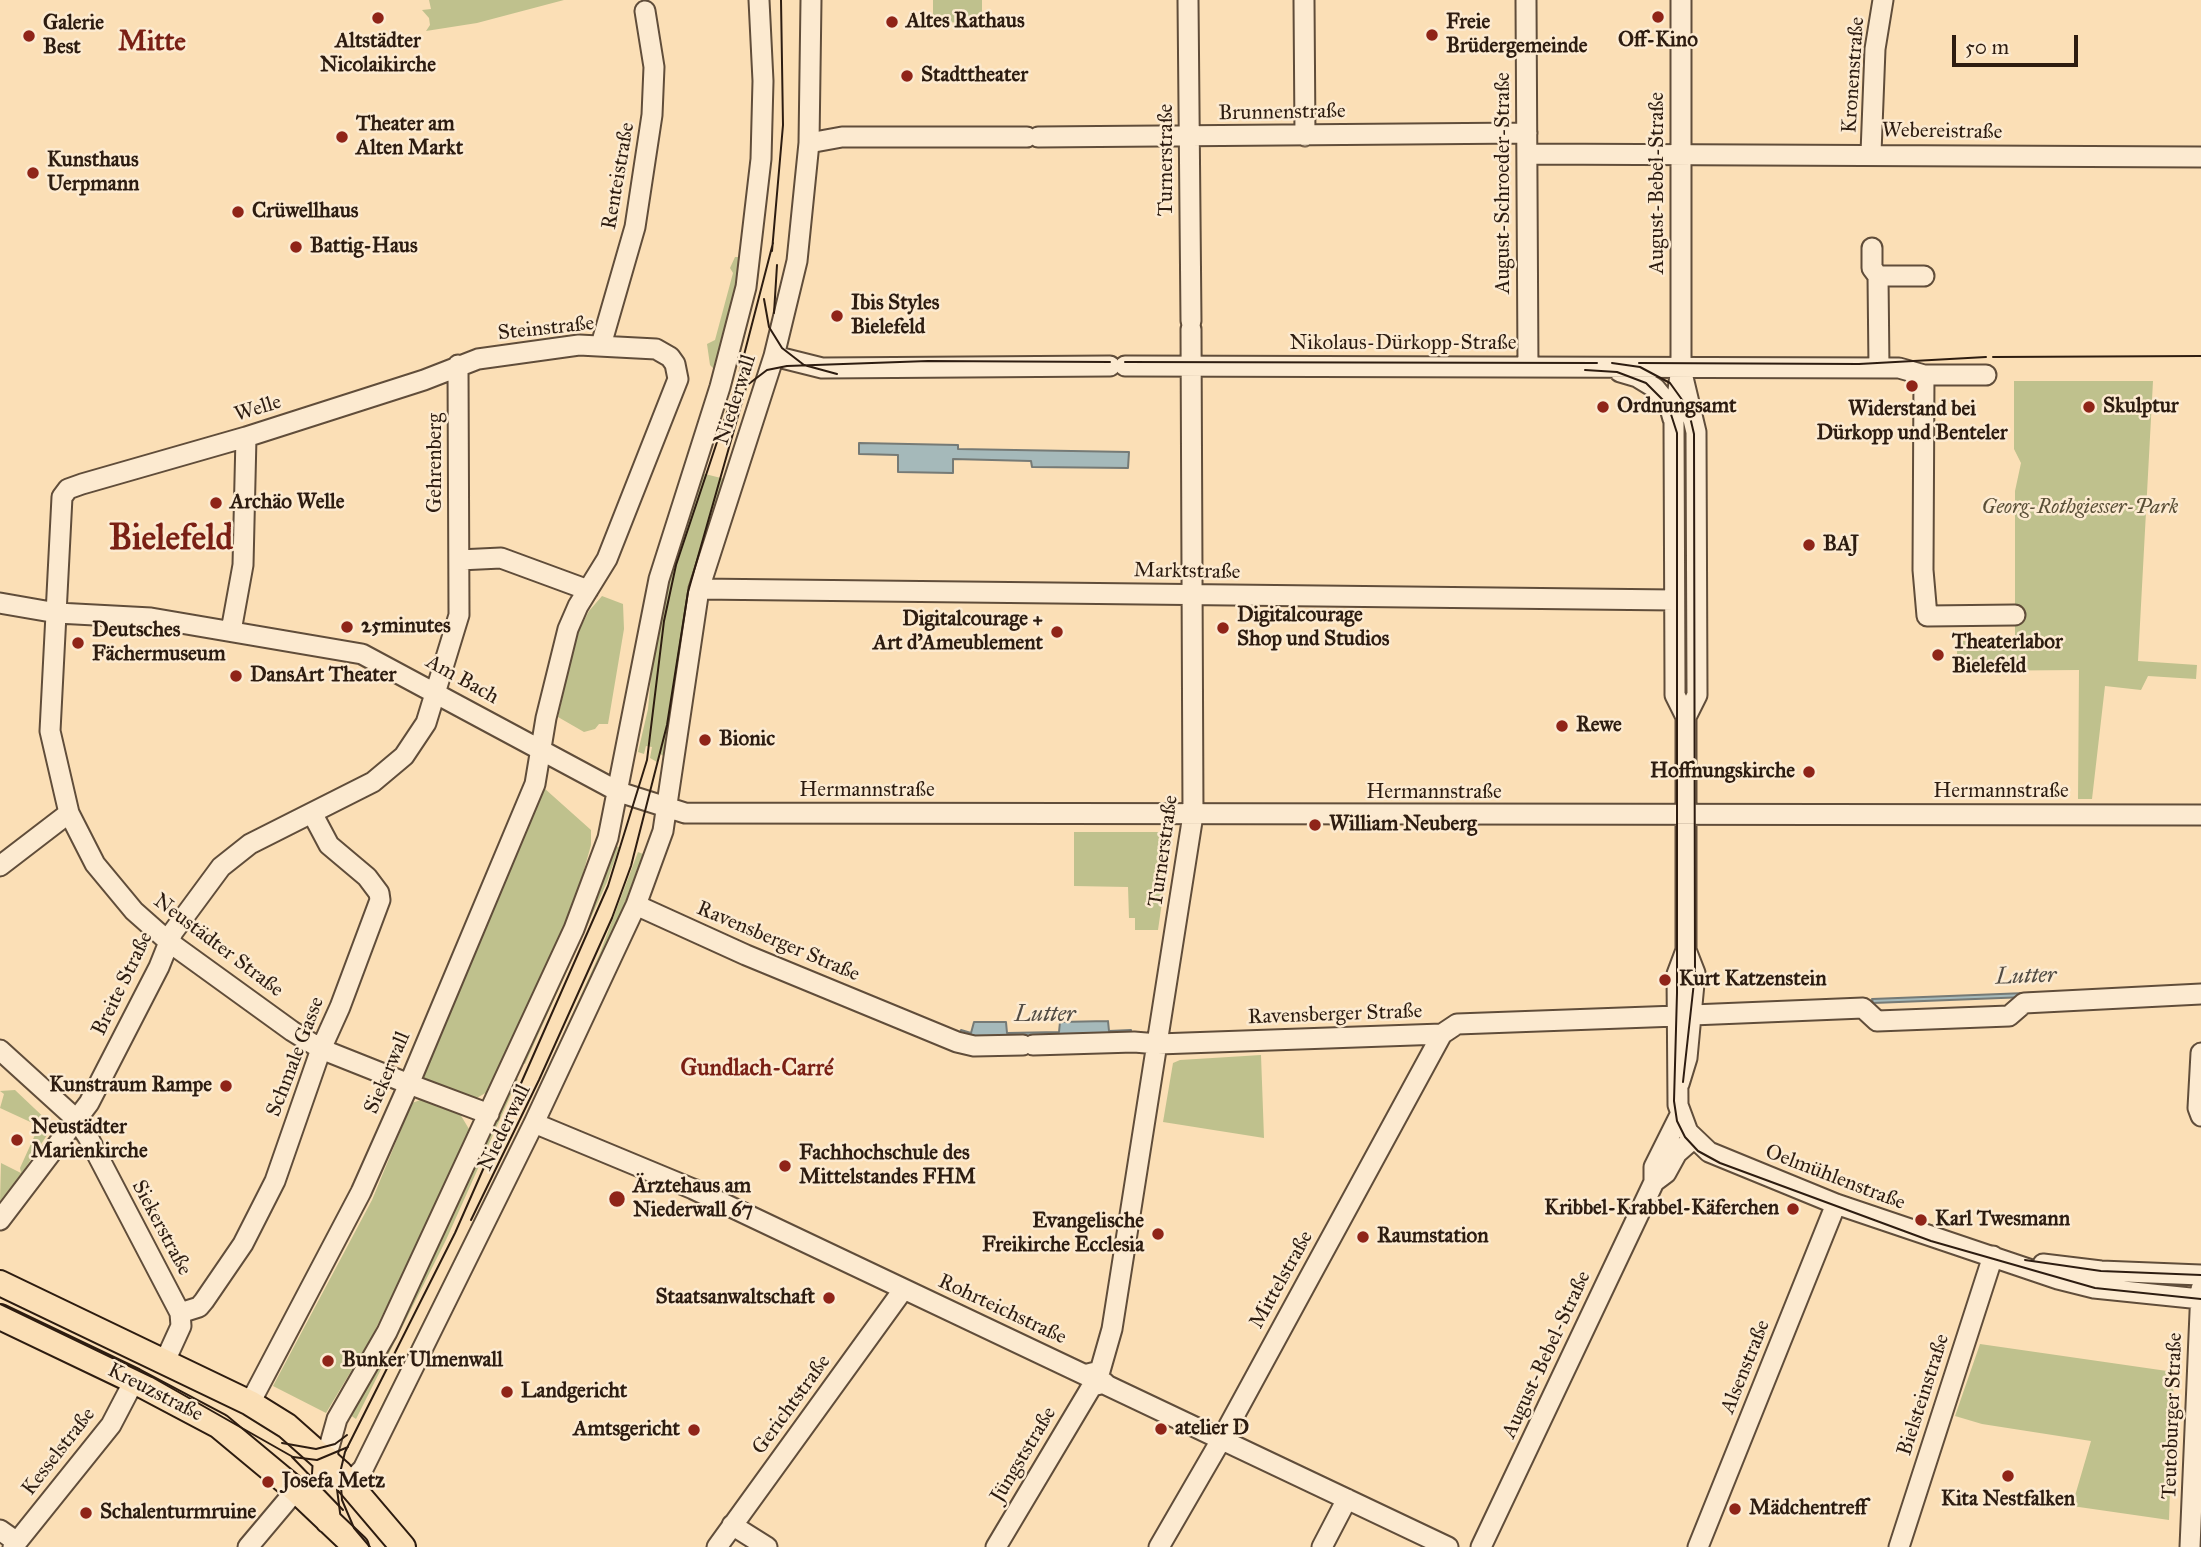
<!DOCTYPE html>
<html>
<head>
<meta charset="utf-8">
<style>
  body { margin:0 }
  #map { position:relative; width:2201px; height:1547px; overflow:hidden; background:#fbdfb6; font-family:"IM FELL Great Primer",serif }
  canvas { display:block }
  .scale { position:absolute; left:1952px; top:35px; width:126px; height:32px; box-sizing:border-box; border:4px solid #2d1c10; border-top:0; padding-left:9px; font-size:21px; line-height:24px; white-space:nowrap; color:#2d1c10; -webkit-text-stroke:5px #fcead0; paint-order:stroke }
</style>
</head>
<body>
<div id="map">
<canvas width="2201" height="1547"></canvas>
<div class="scale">50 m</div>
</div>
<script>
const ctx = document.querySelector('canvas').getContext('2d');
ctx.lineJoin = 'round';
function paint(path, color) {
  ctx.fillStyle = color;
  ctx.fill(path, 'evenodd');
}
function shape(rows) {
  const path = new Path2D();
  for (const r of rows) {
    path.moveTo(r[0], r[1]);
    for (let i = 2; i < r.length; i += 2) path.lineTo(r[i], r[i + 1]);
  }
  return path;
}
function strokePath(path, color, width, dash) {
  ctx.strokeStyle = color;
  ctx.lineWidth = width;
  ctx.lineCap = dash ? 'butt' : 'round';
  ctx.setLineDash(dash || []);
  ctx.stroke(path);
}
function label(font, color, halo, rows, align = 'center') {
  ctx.font = font + ' "IM FELL Great Primer",serif';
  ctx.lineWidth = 5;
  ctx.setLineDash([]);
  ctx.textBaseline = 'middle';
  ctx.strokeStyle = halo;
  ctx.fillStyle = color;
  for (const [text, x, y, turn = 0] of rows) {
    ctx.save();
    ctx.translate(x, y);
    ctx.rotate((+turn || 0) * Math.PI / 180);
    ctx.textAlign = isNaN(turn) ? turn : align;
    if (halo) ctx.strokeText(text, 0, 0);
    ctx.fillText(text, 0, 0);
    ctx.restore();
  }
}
paint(shape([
  [429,0,564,0,477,23,426,31,430,25,429,18,422,10,431,9],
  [933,0,982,0,982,19,979,23,937,22,933,18],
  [757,246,761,247,756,273,759,274,743,344,701,473,725,479,748,407,713,525,669,760,659,753,657,762,650,758,652,747,646,746,644,754,638,752,648,709,656,622],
  [735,257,744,257,716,371,710,365,707,344,715,340,733,273,730,268],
  [2014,381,2153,381,2138,661,2197,665,2196,679,2148,676,2141,690,2105,686,2092,799,2078,799,2079,670,1957,671,1957,641,2015,640,2015,491,2021,463,2014,449],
  [602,596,623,604,624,629,608,724,599,724,595,729,584,732,558,717,577,634,589,611],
  [544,788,591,830,591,845,580,884,584,886,489,1091,475,1099,426,1084,423,1079],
  [1074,832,1172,832,1158,930,1135,930,1135,918,1129,918,1128,887,1074,886],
  [612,845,619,847,607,882,525,1064,521,1063],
  [638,852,643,854,621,913,562,1040,550,1076,545,1074,600,953],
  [1261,1055,1264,1138,1163,1122,1173,1063,1180,1060],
  [514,1077,518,1079,446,1240,356,1419,350,1415,395,1336],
  [539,1089,543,1090,375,1429,371,1427],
  [15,1090,53,1126,22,1173,0,1201,1,1163,21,1173,20,1168,39,1126,0,1108,4,1094,0,1091],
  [423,1099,460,1114,469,1129,468,1142,371,1338,326,1413,273,1386,372,1200,412,1103],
  [1980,1344,2174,1372,2169,1520,2072,1506,2091,1441,1982,1424,1955,1416]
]), '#bfc18d');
const water = shape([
  [859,443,958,445,958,449,1129,452,1128,468,1032,467,1031,461,953,459,953,473,898,472,898,455,859,454,859,443],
  [2180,987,2180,991,1873,1003,1872,999,2180,987],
  [1108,1021,1109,1031,1131,1030,1131,1034,977,1039,959,1035,961,1030,971,1033,974,1022,1006,1022,1007,1033,1059,1032,1060,1022,1108,1021]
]);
paint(water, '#a5b9ba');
strokePath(water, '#757a76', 2);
const minor = shape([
  [1188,0,1191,321],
  [1304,0,1305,136],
  [1526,0,1528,366],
  [1038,137,1527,133],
  [809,143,842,137,1027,137],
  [1871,153,1875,49,1883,0],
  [1527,154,2201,157],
  [1872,248,1872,268,1878,276,1924,276],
  [1878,276,1879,368],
  [601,345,635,227,652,115,654,67,645,11],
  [774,356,822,368,1110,366],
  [1125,366,1899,368,1924,375,1986,375],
  [1681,369,1696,432,1697,695,1686,717],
  [1620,372,1637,377,1655,388,1669,405,1673,419],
  [1924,375,1923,570,1927,616,2015,615],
  [459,560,501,558,588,590],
  [699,589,1674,600],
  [0,603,57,613,151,618,362,654,619,792,685,813,2201,815],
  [231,631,243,565,246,437],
  [0,866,69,813],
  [636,905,746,955,957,1042,974,1046,1023,1045],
  [1686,950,1677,974,1678,1105,1688,1132,1709,1152,1836,1204,2058,1279,2094,1288,2201,1299],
  [1692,1015,1863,1008,1877,1021,2009,1016,2024,1003,2201,994],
  [1033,1045,1134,1042,1158,1044,1442,1034,1457,1024,1677,1016],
  [0,1050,76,1119,88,1137,180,1313,181,1326,165,1361],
  [2201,1053,2198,1108,2201,1116],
  [1679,1084,1687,1058,1695,973,1686,950,1686,717,1675,695,1675,684,1674,422,1681,367,1681,0],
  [534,1123,693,1189,1448,1547],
  [1654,1182,1666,1173,1677,1153,1693,1139],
  [0,1220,89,1103,159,967,173,932,221,867,250,844,373,782,404,756,426,723,459,615,458,365],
  [2043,1264,2101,1271,2201,1275],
  [180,1313,199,1307,204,1301,243,1244,275,1181,321,1049,340,1007,380,900,379,893,367,877,329,845,312,813],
  [1088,1374,1100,1371,1112,1329,1193,815,1191,329],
  [250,1403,361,1192,409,1084,535,784,546,718,568,629,578,606,607,559,678,379,675,364,670,357,656,349,579,345,478,359,424,380,246,437,82,484,68,489,62,497,50,731,69,813,95,864,134,911,169,942,292,1031,321,1049,409,1084,489,1114],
  [326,1458,337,1419,387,1332,574,929,608,838,659,579,720,387,746,287,761,159,763,81,759,0],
  [349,1483,363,1469,534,1123,636,905,663,831,699,589,774,356,797,261,809,143,811,0],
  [732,1525,767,1547],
  [0,1530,17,1542],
  [13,1547,111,1425,134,1381],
  [248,1547,296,1490],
  [717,1547,903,1290],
  [996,1547,1092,1386,1105,1383],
  [1159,1547,1221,1440,1442,1034],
  [1322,1547,1347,1499],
  [1481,1547,1654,1182,1654,1167,1680,1115],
  [1698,1547,1836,1204],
  [1899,1547,1993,1256],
  [2190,1547,2201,1289]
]);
const major = shape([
  [0,1283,250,1403,287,1426,340,1473,403,1547],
  [0,1317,134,1381,219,1426,296,1490,356,1547],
  [326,1458,324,1490,328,1521]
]);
strokePath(minor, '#604d3a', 23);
strokePath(major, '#2d1c10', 28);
strokePath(minor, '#fcead0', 19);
strokePath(major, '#fbdfb6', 24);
strokePath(shape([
  [772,251,783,125,781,0],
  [764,299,769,327,782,348,804,365,837,374],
  [774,313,777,265],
  [1993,357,2201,356],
  [1125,362,1597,363],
  [1612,363,1640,367,1670,383,1688,408,1694,434,1695,973,1683,1082],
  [1639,363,1859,364,1986,357],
  [1585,370,1617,372,1646,383,1668,405,1677,433,1677,993,1674,1101,1677,1121,1685,1137,1698,1151,1720,1163,1931,1241,2095,1288,2201,1299],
  [746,386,767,370,787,366,928,361,1110,362],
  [471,1220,539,1080,612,918,631,866,667,725,688,592,751,370],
  [2025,1260,2101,1271,2201,1275],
  [0,1304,152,1377,293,1457,317,1460,348,1447],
  [282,1443,316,1449,335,1444,347,1435],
  [292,1457,343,1510],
  [370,1547,354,1528,342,1500,340,1473,345,1452,455,1233,608,886,647,760,664,621,676,565,737,382,773,243]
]), '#2d1c10', 2);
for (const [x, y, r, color] of [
  [1658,17,7,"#8f2418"],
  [378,18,7,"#8f2418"],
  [892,22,7,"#8f2418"],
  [1432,35,7,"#8f2418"],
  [29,36,7,"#8f2418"],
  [907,76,7,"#8f2418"],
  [342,137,7,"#8f2418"],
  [33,173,7,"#8f2418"],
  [238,212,7,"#8f2418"],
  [296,247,7,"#8f2418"],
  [837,316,7,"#8f2418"],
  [1912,386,7,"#8f2418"],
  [1603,407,7,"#8f2418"],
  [2089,407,7,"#8f2418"],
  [216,503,7,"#8f2418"],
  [1809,545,7,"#8f2418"],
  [347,627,7,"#8f2418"],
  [1223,628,7,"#8f2418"],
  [1057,632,7,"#8f2418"],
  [78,643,7,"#8f2418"],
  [1938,655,7,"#8f2418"],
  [236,676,7,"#8f2418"],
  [1562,726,7,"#8f2418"],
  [705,740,7,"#8f2418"],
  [1809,772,7,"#8f2418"],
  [1315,825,7,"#8f2418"],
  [1665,980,7,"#8f2418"],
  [226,1086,7,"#8f2418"],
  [17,1140,7,"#8f2418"],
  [785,1166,7,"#8f2418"],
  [617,1199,9,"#8f2418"],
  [1793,1209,7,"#8f2418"],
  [1921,1220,7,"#8f2418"],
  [1158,1234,7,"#8f2418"],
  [1363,1237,7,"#8f2418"],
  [829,1298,7,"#8f2418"],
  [328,1361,7,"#8f2418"],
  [507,1392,7,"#8f2418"],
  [1161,1429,7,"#8f2418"],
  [694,1430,7,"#8f2418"],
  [2008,1476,7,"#8f2418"],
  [268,1482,7,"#8f2418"],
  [1735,1509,7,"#8f2418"],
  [86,1513,7,"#8f2418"]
]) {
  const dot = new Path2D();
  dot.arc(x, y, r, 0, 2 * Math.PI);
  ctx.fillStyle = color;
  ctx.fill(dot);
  strokePath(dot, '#fcead0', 2.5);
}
label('bold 21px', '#2d1c10', '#fcead0', [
  ["Altes Rathaus",906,22],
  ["Freie",1446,23],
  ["Brüdergemeinde",1446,47],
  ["Galerie",43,24],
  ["Best",43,48],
  ["Off-Kino",1658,41,"center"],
  ["Altstädter",378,42,"center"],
  ["Nicolaikirche",378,66,"center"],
  ["Stadttheater",921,76],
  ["Theater am",356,125],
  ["Alten Markt",356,149],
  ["Kunsthaus",47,161],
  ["Uerpmann",47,185],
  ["Crüwellhaus",252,212],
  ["Battig-Haus",310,247],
  ["Ibis Styles",851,304],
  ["Bielefeld",851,328],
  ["Ordnungsamt",1617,407],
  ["Skulptur",2103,407],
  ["Widerstand bei",1912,410,"center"],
  ["Dürkopp und Benteler",1912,434,"center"],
  ["Archäo Welle",230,503],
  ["BAJ",1823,545],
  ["Digitalcourage",1237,616],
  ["Shop und Studios",1237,640],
  ["Digitalcourage +",1043,620,"right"],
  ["Art d’Ameublement",1043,644,"right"],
  ["25minutes",361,627],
  ["Deutsches",92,631],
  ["Fächermuseum",92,655],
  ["Theaterlabor",1952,643],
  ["Bielefeld",1952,667],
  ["DansArt Theater",250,676],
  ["Rewe",1576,726],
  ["Bionic",719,740],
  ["Hoffnungskirche",1795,772,"right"],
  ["William Neuberg",1329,825],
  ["Kurt Katzenstein",1679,980],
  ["Kunstraum Rampe",212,1086,"right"],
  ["Neustädter",31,1128],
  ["Marienkirche",31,1152],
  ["Fachhochschule des",799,1154],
  ["Mittelstandes FHM",799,1178],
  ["Ärztehaus am",633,1187],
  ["Niederwall 67",633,1211],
  ["Kribbel-Krabbel-Käferchen",1779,1209,"right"],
  ["Karl Twesmann",1935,1220],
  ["Evangelische",1144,1222,"right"],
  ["Freikirche Ecclesia",1144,1246,"right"],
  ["Raumstation",1377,1237],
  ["Staatsanwaltschaft",815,1298,"right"],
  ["Bunker Ulmenwall",342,1361],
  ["Landgericht",521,1392],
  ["atelier D",1175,1429],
  ["Amtsgericht",680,1430,"right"],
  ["Josefa Metz",282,1482],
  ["Kita Nestfalken",2008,1500,"center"],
  ["Mädchentreff",1749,1509],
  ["Schalenturmruine",100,1513]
], 'left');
label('21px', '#2d1c10', '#fcead0', [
  ["Kronenstraße",1854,75,-86],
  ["Brunnenstraße",1282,113,-1],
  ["Webereistraße",1942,132,1],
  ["Turnerstraße",1167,160,-90],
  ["Renteistraße",619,176,-80],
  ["August-Schroeder-Straße",1504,183,-90],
  ["August-Bebel-Straße",1658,183,-90],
  ["Steinstraße",546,329,-6],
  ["Nikolaus-Dürkopp-Straße",1403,344],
  ["Niederwall",736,400,-72],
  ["Welle",258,409,-17],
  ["Gehrenberg",436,463,-90],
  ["Marktstraße",1187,572,1],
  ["Am Bach",462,680,29],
  ["Hermannstraße",867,791],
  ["Hermannstraße",2001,792],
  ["Hermannstraße",1434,793],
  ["Turnerstraße",1164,851,-82],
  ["Ravensberger Straße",778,942,23],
  ["Neustädter Straße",218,946,37],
  ["Breite Straße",123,984,-64],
  ["Ravensberger Straße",1335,1015,-2],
  ["Schmale Gasse",296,1057,-69],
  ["Siekerwall",388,1073,-67],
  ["Niederwall",505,1128,-64],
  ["Oelmühlenstraße",1835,1178,21],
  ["Siekerstraße",161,1228,62],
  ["Mittelstraße",1282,1280,-61],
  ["Rohrteichstraße",1002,1310,25],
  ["August-Bebel-Straße",1547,1355,-65],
  ["Alsenstraße",1746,1367,-68],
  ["Kreuzstraße",155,1393,27],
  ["Bielsteinstraße",1924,1395,-72],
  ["Gerichtstraße",792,1405,-54],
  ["Teutoburger Straße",2173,1416,-88],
  ["Kesselstraße",59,1452,-52],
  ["Jüngststraße",1024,1455,-59]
]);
label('italic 21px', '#594e36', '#fcead0', [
  ["Georg-Rothgiesser-Park",2080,508]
]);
label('italic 23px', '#514b43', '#fcead0', [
  ["Lutter",2026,977,-2],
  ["Lutter",1045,1015]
]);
label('bold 23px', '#7a1f14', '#fcead0', [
  ["Gundlach-Carré",757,1069]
]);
label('bold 28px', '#7a1f14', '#fcead0', [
  ["Mitte",152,43]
]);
label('bold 35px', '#7a1f14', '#fcead0', [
  ["Bielefeld",171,540]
]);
</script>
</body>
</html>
